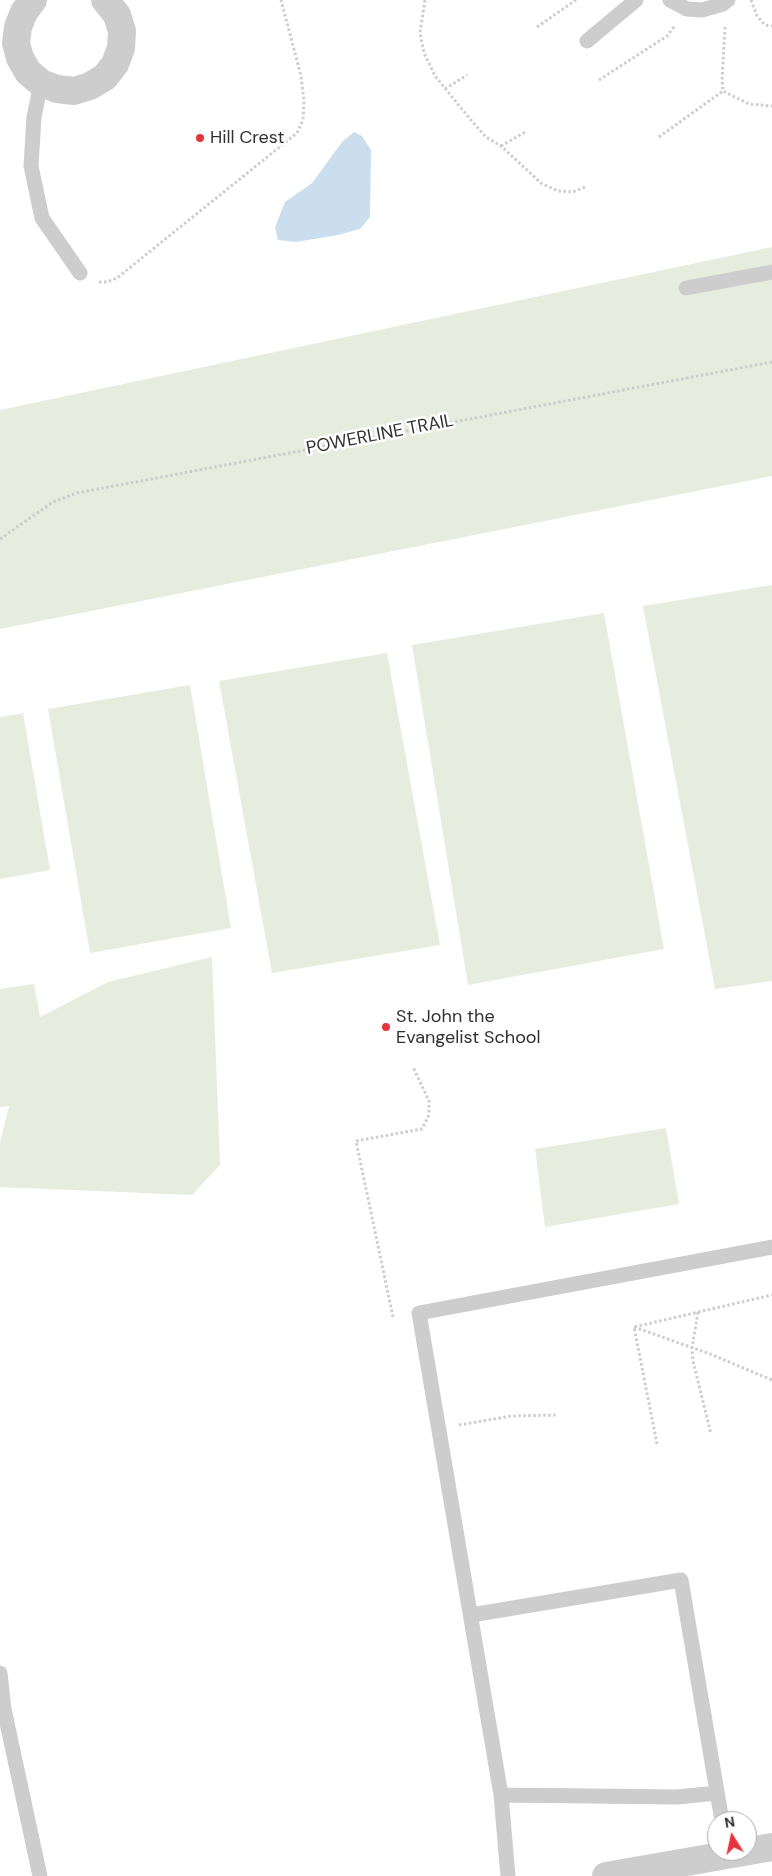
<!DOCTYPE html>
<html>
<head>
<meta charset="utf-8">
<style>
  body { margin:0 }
  #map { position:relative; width:772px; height:1876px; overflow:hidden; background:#fff; font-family:"DM Sans",sans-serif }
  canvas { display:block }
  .north { position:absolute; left:707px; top:1811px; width:50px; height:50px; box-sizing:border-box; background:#fff; border:1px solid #acacac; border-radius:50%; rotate:350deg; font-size:14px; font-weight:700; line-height:20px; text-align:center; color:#303030 }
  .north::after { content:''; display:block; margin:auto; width:18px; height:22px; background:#e6333c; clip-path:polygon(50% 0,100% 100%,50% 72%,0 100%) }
</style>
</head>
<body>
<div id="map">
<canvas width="772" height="1876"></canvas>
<div class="north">N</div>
</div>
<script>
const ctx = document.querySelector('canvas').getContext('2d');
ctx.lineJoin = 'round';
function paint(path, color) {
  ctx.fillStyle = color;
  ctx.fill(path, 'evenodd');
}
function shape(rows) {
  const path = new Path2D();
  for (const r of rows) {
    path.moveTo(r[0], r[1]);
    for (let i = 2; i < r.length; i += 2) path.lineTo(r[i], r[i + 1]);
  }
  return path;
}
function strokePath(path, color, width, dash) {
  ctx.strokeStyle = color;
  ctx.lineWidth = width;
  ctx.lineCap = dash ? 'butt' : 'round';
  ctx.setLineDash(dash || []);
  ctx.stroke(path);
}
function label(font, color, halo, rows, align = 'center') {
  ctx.font = font + ' "DM Sans",sans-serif';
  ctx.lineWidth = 5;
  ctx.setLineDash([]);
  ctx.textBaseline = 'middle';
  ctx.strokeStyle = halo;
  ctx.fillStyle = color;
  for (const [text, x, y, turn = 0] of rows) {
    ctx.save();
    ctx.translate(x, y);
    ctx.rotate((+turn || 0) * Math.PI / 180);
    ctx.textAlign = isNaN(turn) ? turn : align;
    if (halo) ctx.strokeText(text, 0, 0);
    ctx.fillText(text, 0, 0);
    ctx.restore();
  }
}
paint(shape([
  [772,247,772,476,0,629,0,410],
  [772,585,772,981,715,989,643,606],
  [604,613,664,949,468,985,412,645],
  [387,653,440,945,272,973,219,681],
  [190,685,231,928,90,953,48,709],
  [23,713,50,870,0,879,0,717],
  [212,957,220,1165,192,1195,0,1187,0,1143,9,1106,0,1107,0,989,34,984,40,1017,108,982],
  [666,1128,679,1204,545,1227,535,1149]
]), '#e6edde');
paint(shape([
  [354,132,362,136,371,150,370,217,360,229,338,235,296,242,278,240,275,227,285,202,312,183,342,142]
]), '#cadeed');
strokePath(shape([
  [425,0,420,33,424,53,435,76,470,119,486,137,501,146,541,183,558,191,573,192,585,187],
  [751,0,757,16,765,25,772,26],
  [537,27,576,0],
  [725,27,722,81,723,91,749,104,772,106],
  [599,80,667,36,674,27],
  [445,89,467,75],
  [659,137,723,91],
  [501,146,527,131],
  [99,282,107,282,117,278,297,133,303,120,304,101,301,76,281,0],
  [0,539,53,502,77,493,772,362],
  [698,1312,692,1348,693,1361,711,1434],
  [393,1317,356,1141,422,1129,429,1115,429,1101,413,1067],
  [634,1327,710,1354,772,1380],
  [459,1425,511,1416,557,1415],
  [657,1444,634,1327,772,1295]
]), '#cdcdcd', 3, [2.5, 2.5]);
strokePath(shape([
  [670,0,687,9,702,10,723,4,728,0],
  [587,41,636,0],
  [41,83,34,117,31,166,42,218,80,273],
  [686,288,772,272],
  [471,1615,681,1580,722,1821],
  [0,1673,4,1709,40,1876],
  [501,1795,677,1797,717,1793],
  [508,1876,501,1795,419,1313,772,1247]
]), '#cdcdcd', 15);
strokePath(shape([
  [33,0,24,12,18,27,16,43,20,58,28,72,41,83,57,89,74,91,90,86,105,77,115,64,121,48,122,31,117,15,105,0]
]), '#cdcdcd', 28);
strokePath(shape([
  [606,1876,772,1847]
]), '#cdcdcd', 28);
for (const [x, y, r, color] of [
  [200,138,5,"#e6333c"],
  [386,1027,5,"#e6333c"]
]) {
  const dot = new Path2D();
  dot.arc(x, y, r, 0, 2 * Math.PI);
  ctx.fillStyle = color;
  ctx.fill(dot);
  strokePath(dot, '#fff', 2);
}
label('18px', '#303030', '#fff', [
  ["Hill Crest",210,138],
  ["St. John the",396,1017],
  ["Evangelist School",396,1038]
], 'left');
label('18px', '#303030', '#fff', [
  ["POWERLINE TRAIL",380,435,-11]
]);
</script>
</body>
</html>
